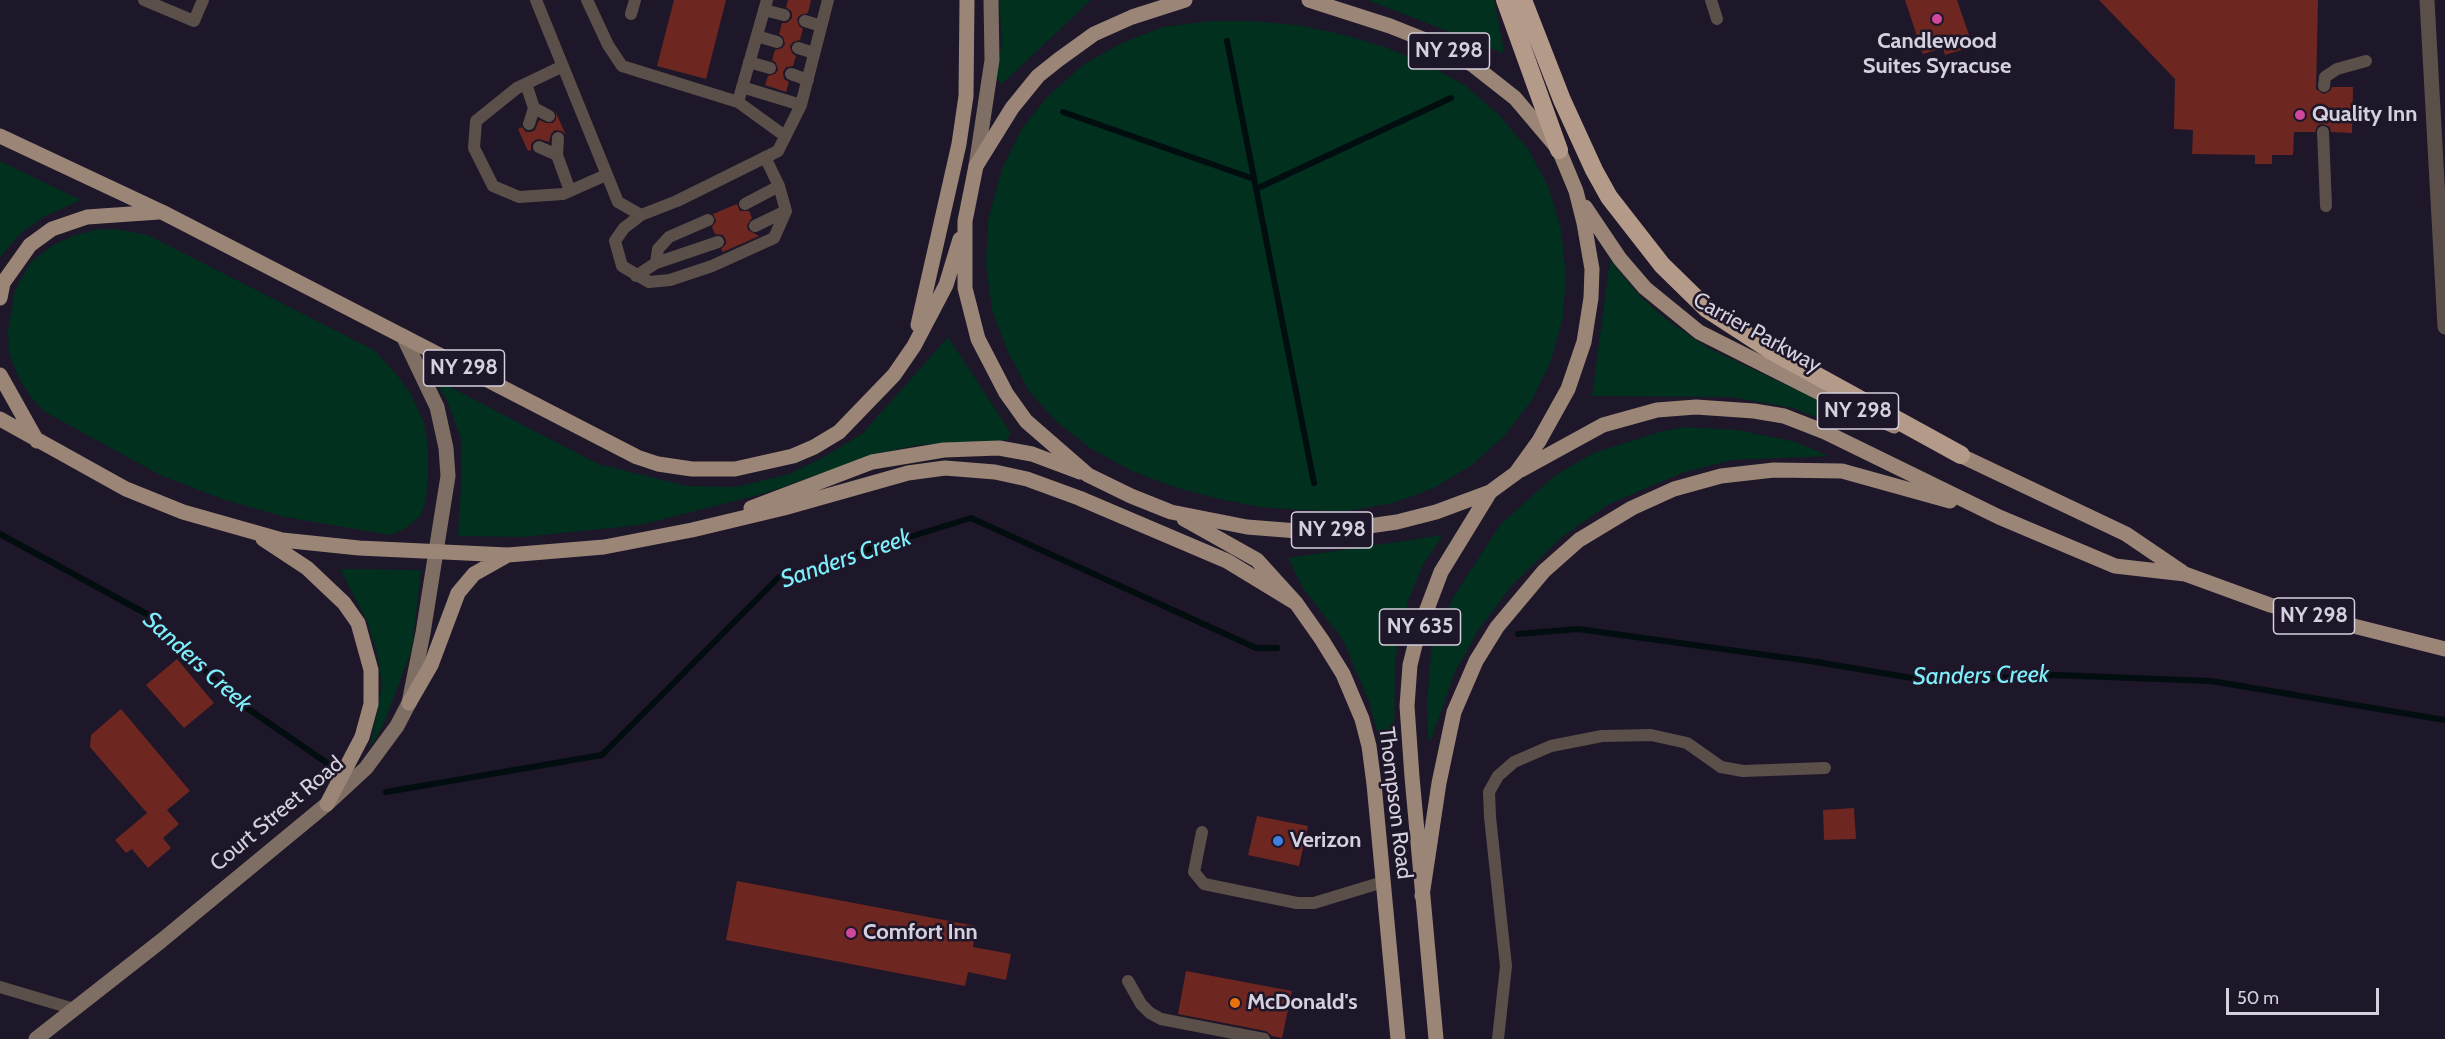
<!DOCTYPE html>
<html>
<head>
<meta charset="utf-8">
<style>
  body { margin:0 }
  #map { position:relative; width:2445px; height:1039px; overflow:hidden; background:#1e1629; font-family:Cabin,sans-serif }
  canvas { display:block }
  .scale { position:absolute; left:2226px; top:988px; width:153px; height:27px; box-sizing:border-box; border:3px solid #d5d0dd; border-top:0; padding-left:8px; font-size:18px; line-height:21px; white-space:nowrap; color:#d5d0dd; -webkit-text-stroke:4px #1e1629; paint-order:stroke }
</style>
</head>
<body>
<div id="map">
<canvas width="2445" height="1039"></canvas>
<div class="scale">50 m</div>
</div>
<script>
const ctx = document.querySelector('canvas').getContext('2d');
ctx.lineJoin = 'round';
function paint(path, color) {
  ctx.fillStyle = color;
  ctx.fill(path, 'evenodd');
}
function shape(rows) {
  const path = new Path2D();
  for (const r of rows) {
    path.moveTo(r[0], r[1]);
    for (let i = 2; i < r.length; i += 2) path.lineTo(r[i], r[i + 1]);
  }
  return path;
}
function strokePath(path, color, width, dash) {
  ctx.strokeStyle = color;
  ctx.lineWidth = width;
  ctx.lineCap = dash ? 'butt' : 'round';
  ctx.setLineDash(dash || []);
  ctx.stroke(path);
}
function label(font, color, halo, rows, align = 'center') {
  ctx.font = font + ' Cabin,sans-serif';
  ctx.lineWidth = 5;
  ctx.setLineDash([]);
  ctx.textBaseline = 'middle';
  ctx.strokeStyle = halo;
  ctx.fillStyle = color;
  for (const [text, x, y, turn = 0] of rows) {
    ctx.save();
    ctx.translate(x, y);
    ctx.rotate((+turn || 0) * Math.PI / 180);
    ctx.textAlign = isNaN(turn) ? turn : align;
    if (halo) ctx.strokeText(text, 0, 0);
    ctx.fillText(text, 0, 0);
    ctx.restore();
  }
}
paint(shape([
  [999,0,1091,0,1002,84,996,78,1002,41],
  [1368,0,1494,0,1503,46,1503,53],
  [1209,21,1253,21,1297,25,1341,34,1385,47,1426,64,1466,86,1499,115,1528,149,1548,186,1561,229,1566,275,1563,317,1551,361,1532,400,1505,435,1472,465,1434,488,1393,503,1347,511,1304,510,1259,507,1215,498,1171,486,1130,470,1090,448,1056,421,1029,391,1008,352,992,310,986,264,988,220,1002,169,1021,130,1047,97,1084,64,1124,42,1163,27],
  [0,161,81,200,43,217,21,233,0,257],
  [115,229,148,235,374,350,397,375,411,394,424,423,428,447,428,477,426,499,421,515,406,528,390,535,285,517,222,499,160,475,45,412,32,399,19,378,9,354,8,330,15,290,31,262,53,245,73,236,95,230],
  [1610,260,1641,297,1666,319,1708,348,1827,404,1820,419,1793,408,1732,397,1592,396],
  [948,337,1011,433,1007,440,918,445,875,454,766,493,640,525,523,537,458,536,461,487,461,438,446,398,433,378,598,464,687,486,736,487,789,474,826,456,863,433],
  [1685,427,1738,430,1796,442,1829,456,1732,460,1682,473,1609,504,1562,537,1513,584,1479,629,1455,672,1432,737,1428,740,1427,702,1431,651,1452,599,1500,525,1553,477,1593,453,1663,431],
  [1443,535,1423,565,1408,601,1395,659,1394,736,1378,737,1370,704,1343,640,1303,588,1288,558],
  [340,569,421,570,412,649,383,726,370,748,382,685,377,653,367,621]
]), '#01301f');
strokePath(shape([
  [1227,41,1314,483],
  [1063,112,1254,179],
  [1256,189,1451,98],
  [0,534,154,618,231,697,327,763],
  [1518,634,1578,629,1817,662,1930,681,2054,675,2211,681,2445,720],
  [386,792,602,755,779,577,971,518,1256,648,1277,648]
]), '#020d0f', 6);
paint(shape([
  [674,0,726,0,706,79,657,66],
  [788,0,811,0,808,13,800,15,797,19,799,26,803,29,800,40,793,42,790,46,792,53,796,56,793,66,786,67,783,72,784,79,789,82,786,92,765,85,768,76,775,74,778,70,776,63,772,60,775,50,782,48,785,44,783,37,779,34,782,23,787,23,792,18,792,12,786,7],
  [1905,0,1957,0,1970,38,1966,40,1968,48,1945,55,1943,48,1923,54],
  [2099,0,2318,0,2316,89,2324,94,2330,91,2332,87,2353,87,2352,133,2331,132,2330,127,2323,124,2318,125,2315,132,2294,132,2293,155,2272,155,2272,164,2255,164,2255,155,2192,154,2193,130,2174,129,2175,79],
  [556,113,566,135,562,131,555,130,551,134,549,142,539,139,535,140,531,144,531,150,528,151,518,129,522,127,526,132,531,132,535,130,539,120,546,123,553,123,556,119],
  [737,204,740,211,749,211,752,218,747,225,748,230,759,236,723,252,721,249,726,244,726,240,723,235,715,234,712,227,716,221,713,214],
  [177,659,214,703,184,728,146,685],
  [121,709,190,791,167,810,179,824,163,838,171,848,148,868,132,849,126,853,115,840,147,813,90,747,91,735],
  [1854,808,1856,839,1824,840,1823,810],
  [1257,816,1308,826,1299,866,1248,855],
  [737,881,976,926,973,947,1011,954,1006,980,968,972,965,986,726,940],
  [1186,971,1292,991,1282,1038,1272,1036,1266,1031,1178,1014]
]), '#6d2720');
strokePath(shape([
  [144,0,194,21,203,0],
  [536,0,618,202,641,215,677,201,778,151,801,105,828,0],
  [587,0,608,45,622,66,738,102,785,136],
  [1711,0,1717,19],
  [764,10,784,15],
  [631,14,635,0],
  [805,21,821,26],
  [757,36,777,42],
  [798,48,814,53],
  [749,62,770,68],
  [563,66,517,88,476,121,474,148,493,186,519,197,563,194,606,175],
  [791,74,808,80],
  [526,84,534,108,529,124],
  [2324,86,2325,77,2337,69,2366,61],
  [742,87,801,105],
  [738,102,767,0],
  [534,108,549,116],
  [2323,132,2326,206],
  [539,147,557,155,558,138],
  [557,155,570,191],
  [745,204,779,186],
  [641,215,624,228,615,241,622,266,649,282,670,280,712,266,774,238,786,211,779,186,765,157],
  [755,226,786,211],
  [656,263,658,249,669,237,708,220],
  [636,276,656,263,718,242],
  [1202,832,1194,872,1204,884,1297,903,1314,903,1383,882],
  [1128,981,1141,1004,1150,1013,1161,1019,1264,1039],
  [0,987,74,1009],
  [1498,1039,1506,966,1490,817,1489,792,1498,776,1514,762,1551,746,1602,736,1651,735,1687,743,1721,767,1743,771,1825,768]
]), '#5a5049', 12);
strokePath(shape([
  [2427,0,2445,327]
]), '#5a5049', 15);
strokePath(shape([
  [976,166,992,60,991,0],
  [36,1039,161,941,327,804,366,768,397,726,409,703,423,633,448,476,446,448,437,407,403,336]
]), '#7e6e63', 15);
strokePath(shape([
  [1185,0,1132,17,1094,34,1058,60,1038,76,1012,108,976,166,965,221,965,288,978,339,1006,393,1026,421,1088,475,1131,496,1171,512,1247,527,1298,531,1348,529,1397,522,1436,512,1490,492,1516,473,1539,441,1568,389,1584,342,1591,298,1592,269,1584,223,1576,191,1559,150,1515,98,1473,65,1445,48,1390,26,1309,0],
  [0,136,162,212,637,457,658,464,692,469,735,469,793,456,814,447,839,432,894,375,914,346,946,285,960,239],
  [1585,207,1620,259,1645,288,1699,332,1830,398,1894,426],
  [0,298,3,283,30,245,52,229,87,217,159,212],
  [918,325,959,144,966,96,967,0],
  [0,375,37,441],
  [0,419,126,489,183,512,282,540,359,548,508,555,604,547,692,530,784,508,908,473,945,468,995,472,1027,479,1079,498,1227,561,1296,603],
  [1951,451,2126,534,2182,572],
  [1521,470,1603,425,1657,410,1696,407,1754,411,1784,416,1825,432,1999,517,2115,566,2185,574,2270,605,2445,649],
  [751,508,872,462,944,450,999,448,1032,454,1080,472],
  [1184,519,1257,560,1296,603,1322,640,1343,674,1362,719,1369,746,1374,784,1398,1039],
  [263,539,307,568,344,603,358,623,371,670,371,704,362,737,327,804],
  [409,703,431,665,458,593,474,574,506,556],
  [1422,896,1439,783,1454,712,1476,661,1497,627,1544,571,1579,540,1632,508,1674,489,1721,476,1774,470,1842,471,1950,501],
  [1436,1039,1412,777,1407,706,1410,665,1418,633,1441,572,1490,492]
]), '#9a8577', 15);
strokePath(shape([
  [1505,0,1559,150],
  [1523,0,1562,100,1594,170,1609,197,1662,265,1707,309,1770,350,1961,455]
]), '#b49a89', 18);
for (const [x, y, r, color] of [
  [1937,19,6,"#d1479c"],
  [2300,115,6,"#d1479c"],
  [1278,841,6,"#3f7fe0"],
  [851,933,6,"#d1479c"],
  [1235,1003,6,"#e8710a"]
]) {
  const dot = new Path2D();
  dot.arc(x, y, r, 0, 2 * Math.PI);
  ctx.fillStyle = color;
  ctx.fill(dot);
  strokePath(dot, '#1e1629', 2);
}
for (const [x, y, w] of [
  [1449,51,81],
  [464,368,81],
  [1858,411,81],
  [1332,530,81],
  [2314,616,81],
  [1420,627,81]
]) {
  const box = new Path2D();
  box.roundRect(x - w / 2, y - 18, w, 36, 4.5);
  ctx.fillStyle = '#1e1629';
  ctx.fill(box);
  strokePath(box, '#d5d0dd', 1.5);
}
label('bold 21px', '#d5d0dd', null, [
  ["NY 298",1449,51],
  ["NY 298",464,368],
  ["NY 298",1858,411],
  ["NY 298",1332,530],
  ["NY 298",2314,616],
  ["NY 635",1420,627]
]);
label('bold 22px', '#d5d0dd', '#1e1629', [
  ["Candlewood",1937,42,"center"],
  ["Suites Syracuse",1937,67,"center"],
  ["Quality Inn",2312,115],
  ["Verizon",1290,841],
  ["Comfort Inn",863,933],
  ["McDonald's",1247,1003]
], 'left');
label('22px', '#d5d0dd', '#1e1629', [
  ["Carrier Parkway",1757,333,29],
  ["Thompson Road",1395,803,83],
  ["Court Street Road",277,814,-40]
]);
label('italic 24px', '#7ef0fc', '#1e1629', [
  ["Sanders Creek",846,559,-19],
  ["Sanders Creek",197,662,42],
  ["Sanders Creek",1981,676,-1]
]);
</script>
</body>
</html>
